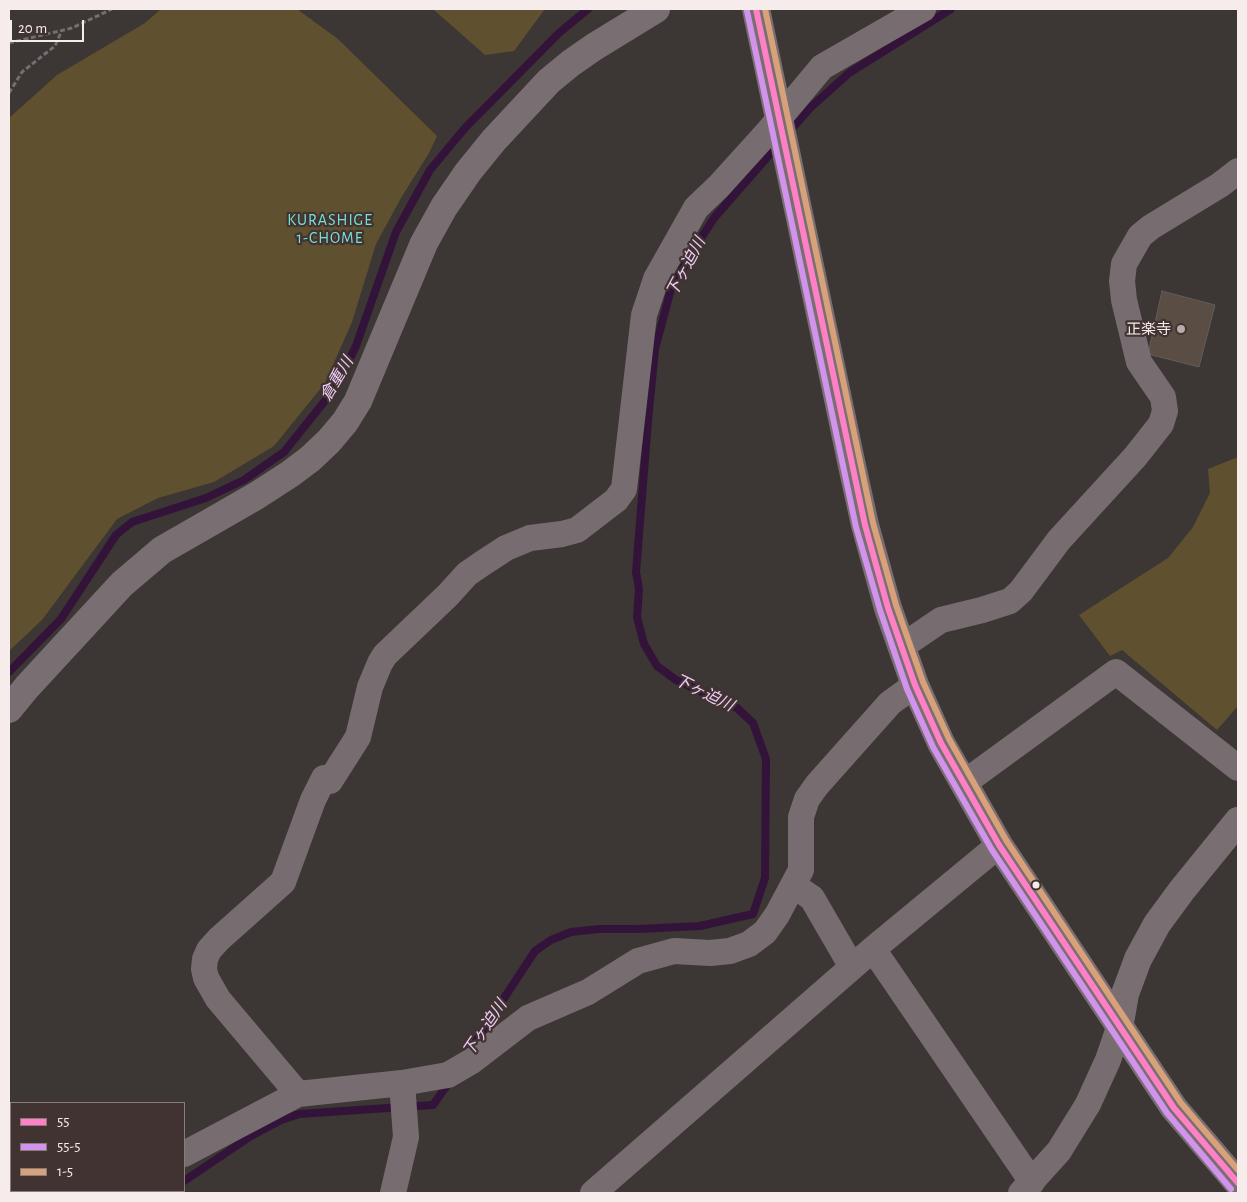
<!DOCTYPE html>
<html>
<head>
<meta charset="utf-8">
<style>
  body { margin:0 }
  #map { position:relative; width:1247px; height:1202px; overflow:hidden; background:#3c3634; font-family:"Alegreya Sans",sans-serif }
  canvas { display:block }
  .frame { position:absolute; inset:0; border:10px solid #f6ecec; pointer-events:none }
  .legend { position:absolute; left:10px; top:1102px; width:175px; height:90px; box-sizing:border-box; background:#403331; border:1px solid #897d7c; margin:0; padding:6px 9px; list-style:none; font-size:15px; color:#f6ecec }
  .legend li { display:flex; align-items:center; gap:10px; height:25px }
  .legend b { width:25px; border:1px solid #897d7c }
  .scale { position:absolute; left:10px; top:20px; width:74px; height:22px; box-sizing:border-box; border:2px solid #f6ecec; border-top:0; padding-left:6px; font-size:15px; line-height:18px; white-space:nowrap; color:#f6ecec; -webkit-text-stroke:4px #403331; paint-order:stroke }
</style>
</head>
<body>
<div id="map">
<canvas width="1247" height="1202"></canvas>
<div class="frame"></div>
<ul class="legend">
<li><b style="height:6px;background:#ff80c5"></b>55</li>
<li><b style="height:6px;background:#d193ec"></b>55-5</li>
<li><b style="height:6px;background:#d9a179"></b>1-5</li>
</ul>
<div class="scale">20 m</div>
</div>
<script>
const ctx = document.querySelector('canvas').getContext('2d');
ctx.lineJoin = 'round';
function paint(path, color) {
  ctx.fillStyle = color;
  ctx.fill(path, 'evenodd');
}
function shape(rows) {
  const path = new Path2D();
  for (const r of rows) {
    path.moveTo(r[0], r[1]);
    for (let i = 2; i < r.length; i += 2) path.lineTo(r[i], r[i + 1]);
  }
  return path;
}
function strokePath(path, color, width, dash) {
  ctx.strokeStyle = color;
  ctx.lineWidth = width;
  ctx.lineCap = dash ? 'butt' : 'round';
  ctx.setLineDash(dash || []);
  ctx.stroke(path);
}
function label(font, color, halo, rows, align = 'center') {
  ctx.font = font + ' "Alegreya Sans","Noto Sans JP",sans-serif';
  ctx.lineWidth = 4.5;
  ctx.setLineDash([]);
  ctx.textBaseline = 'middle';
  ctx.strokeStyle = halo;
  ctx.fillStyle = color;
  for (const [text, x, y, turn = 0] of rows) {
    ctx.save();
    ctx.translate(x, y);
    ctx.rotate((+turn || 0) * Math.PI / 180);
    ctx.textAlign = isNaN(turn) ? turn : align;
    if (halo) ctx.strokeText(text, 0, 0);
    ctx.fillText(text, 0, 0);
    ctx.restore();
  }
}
paint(shape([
  [161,9,297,9,338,39,437,136,429,153,401,198,376,244,352,322,325,383,274,446,214,482,158,498,117,519,42,620,9,651,9,118,57,75,145,23],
  [433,9,545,9,514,51,485,55],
  [1238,457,1238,706,1217,730,1122,650,1110,656,1079,615,1168,558,1193,527,1210,493,1208,469]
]), '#5f512f');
strokePath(shape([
  [789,132,810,108,849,73,951,9],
  [9,672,61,619,116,535,132,522,206,498,244,480,284,452,336,387,356,346,396,232,430,170,465,128,559,33,588,9],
  [470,1050,535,951,551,940,571,932,599,929,638,929,700,926,753,914,765,878,766,759,753,723,737,708,676,680,657,666,644,644,637,617,639,589,636,572,648,421,655,349,671,289,689,257,714,218,778,145],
  [184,1181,251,1136,281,1120,299,1114,433,1105,450,1081],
  [166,1193,170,1191]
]), '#331339', 8);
const building = shape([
  [1162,291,1215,305,1199,367,1148,354,1162,291]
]);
paint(building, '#5a4d44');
strokePath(building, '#625d5a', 1);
strokePath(shape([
  [9,43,72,28,112,9],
  [9,93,22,72,55,46,62,30]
]), '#756d70', 3, [5, 2.5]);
strokePath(shape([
  [901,647,941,620,982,610,1010,601,1021,591,1059,540,1135,457,1161,424,1165,411,1163,397,1139,362,1124,300,1122,281,1124,264,1140,236,1151,227,1220,185,1238,171],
  [964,783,1116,672,1238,768],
  [793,885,812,898,852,967],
  [873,949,1032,1182],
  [298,1094,218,999,206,978,204,969,205,959,209,950,219,939,283,882,313,800,324,778,330,781,358,737,370,687,380,663,385,655,448,595,467,574,483,563,506,548,530,538,562,534,577,530,616,500,624,489,644,315,656,279,696,208,719,186,767,133,822,67,923,9],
  [184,1154,298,1094,402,1083,448,1075,472,1061,528,1018,588,992,638,961,674,951,710,953,730,951,749,944,765,932,777,915,801,870,801,817,807,799,817,785,890,703,915,685],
  [12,1193,27,1191],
  [393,1193,406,1137,402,1083],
  [593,1193,873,949,999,845],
  [1021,1193,1059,1151,1088,1104,1108,1060,1119,1028]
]), '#776d70', 26);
strokePath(shape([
  [756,9,851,461,865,525,888,608,915,685,941,743,999,845,1174,1108,1238,1183],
  [9,709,27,687,122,584,162,550,256,496,290,474,310,459,329,441,345,422,358,401,424,243,444,207,468,172,494,140,549,81,571,63,594,47,656,9],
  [1119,1028,1125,994,1138,959,1157,924,1182,890,1238,821]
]), '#796f72', 28);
strokePath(shape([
  [756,9,865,525,888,608,915,685,941,743,999,845,1174,1108,1238,1183]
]), '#ff80c5', 6);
strokePath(shape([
  [747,11,856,527,880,610,907,689,933,747,992,850,1167,1113,1231,1189]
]), '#d193ec', 6);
strokePath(shape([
  [765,9,873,523,896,605,923,682,949,739,1006,840,1181,1103,1238,1170]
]), '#d9a179', 6);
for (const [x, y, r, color] of [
  [1181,329,5,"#b5acac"],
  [1036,885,4.5,"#f6ecec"]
]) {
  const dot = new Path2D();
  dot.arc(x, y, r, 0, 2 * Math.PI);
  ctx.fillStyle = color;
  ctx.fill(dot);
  strokePath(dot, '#403331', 2);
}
label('15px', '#f6ecec', '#403331', [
  ["正楽寺",1171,329]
], 'right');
ctx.letterSpacing = '1px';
label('16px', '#78e1d5', '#403331', [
  ["KURASHIGE",330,220],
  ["1-CHOME",330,238]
]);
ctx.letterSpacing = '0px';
label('italic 16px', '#f0cdf8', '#403331', [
  ["下ヶ迫川",686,267,-62],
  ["倉重川",337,379,-59],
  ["下ヶ迫川",704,693,26],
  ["下ヶ迫川",485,1028,-56]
]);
</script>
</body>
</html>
